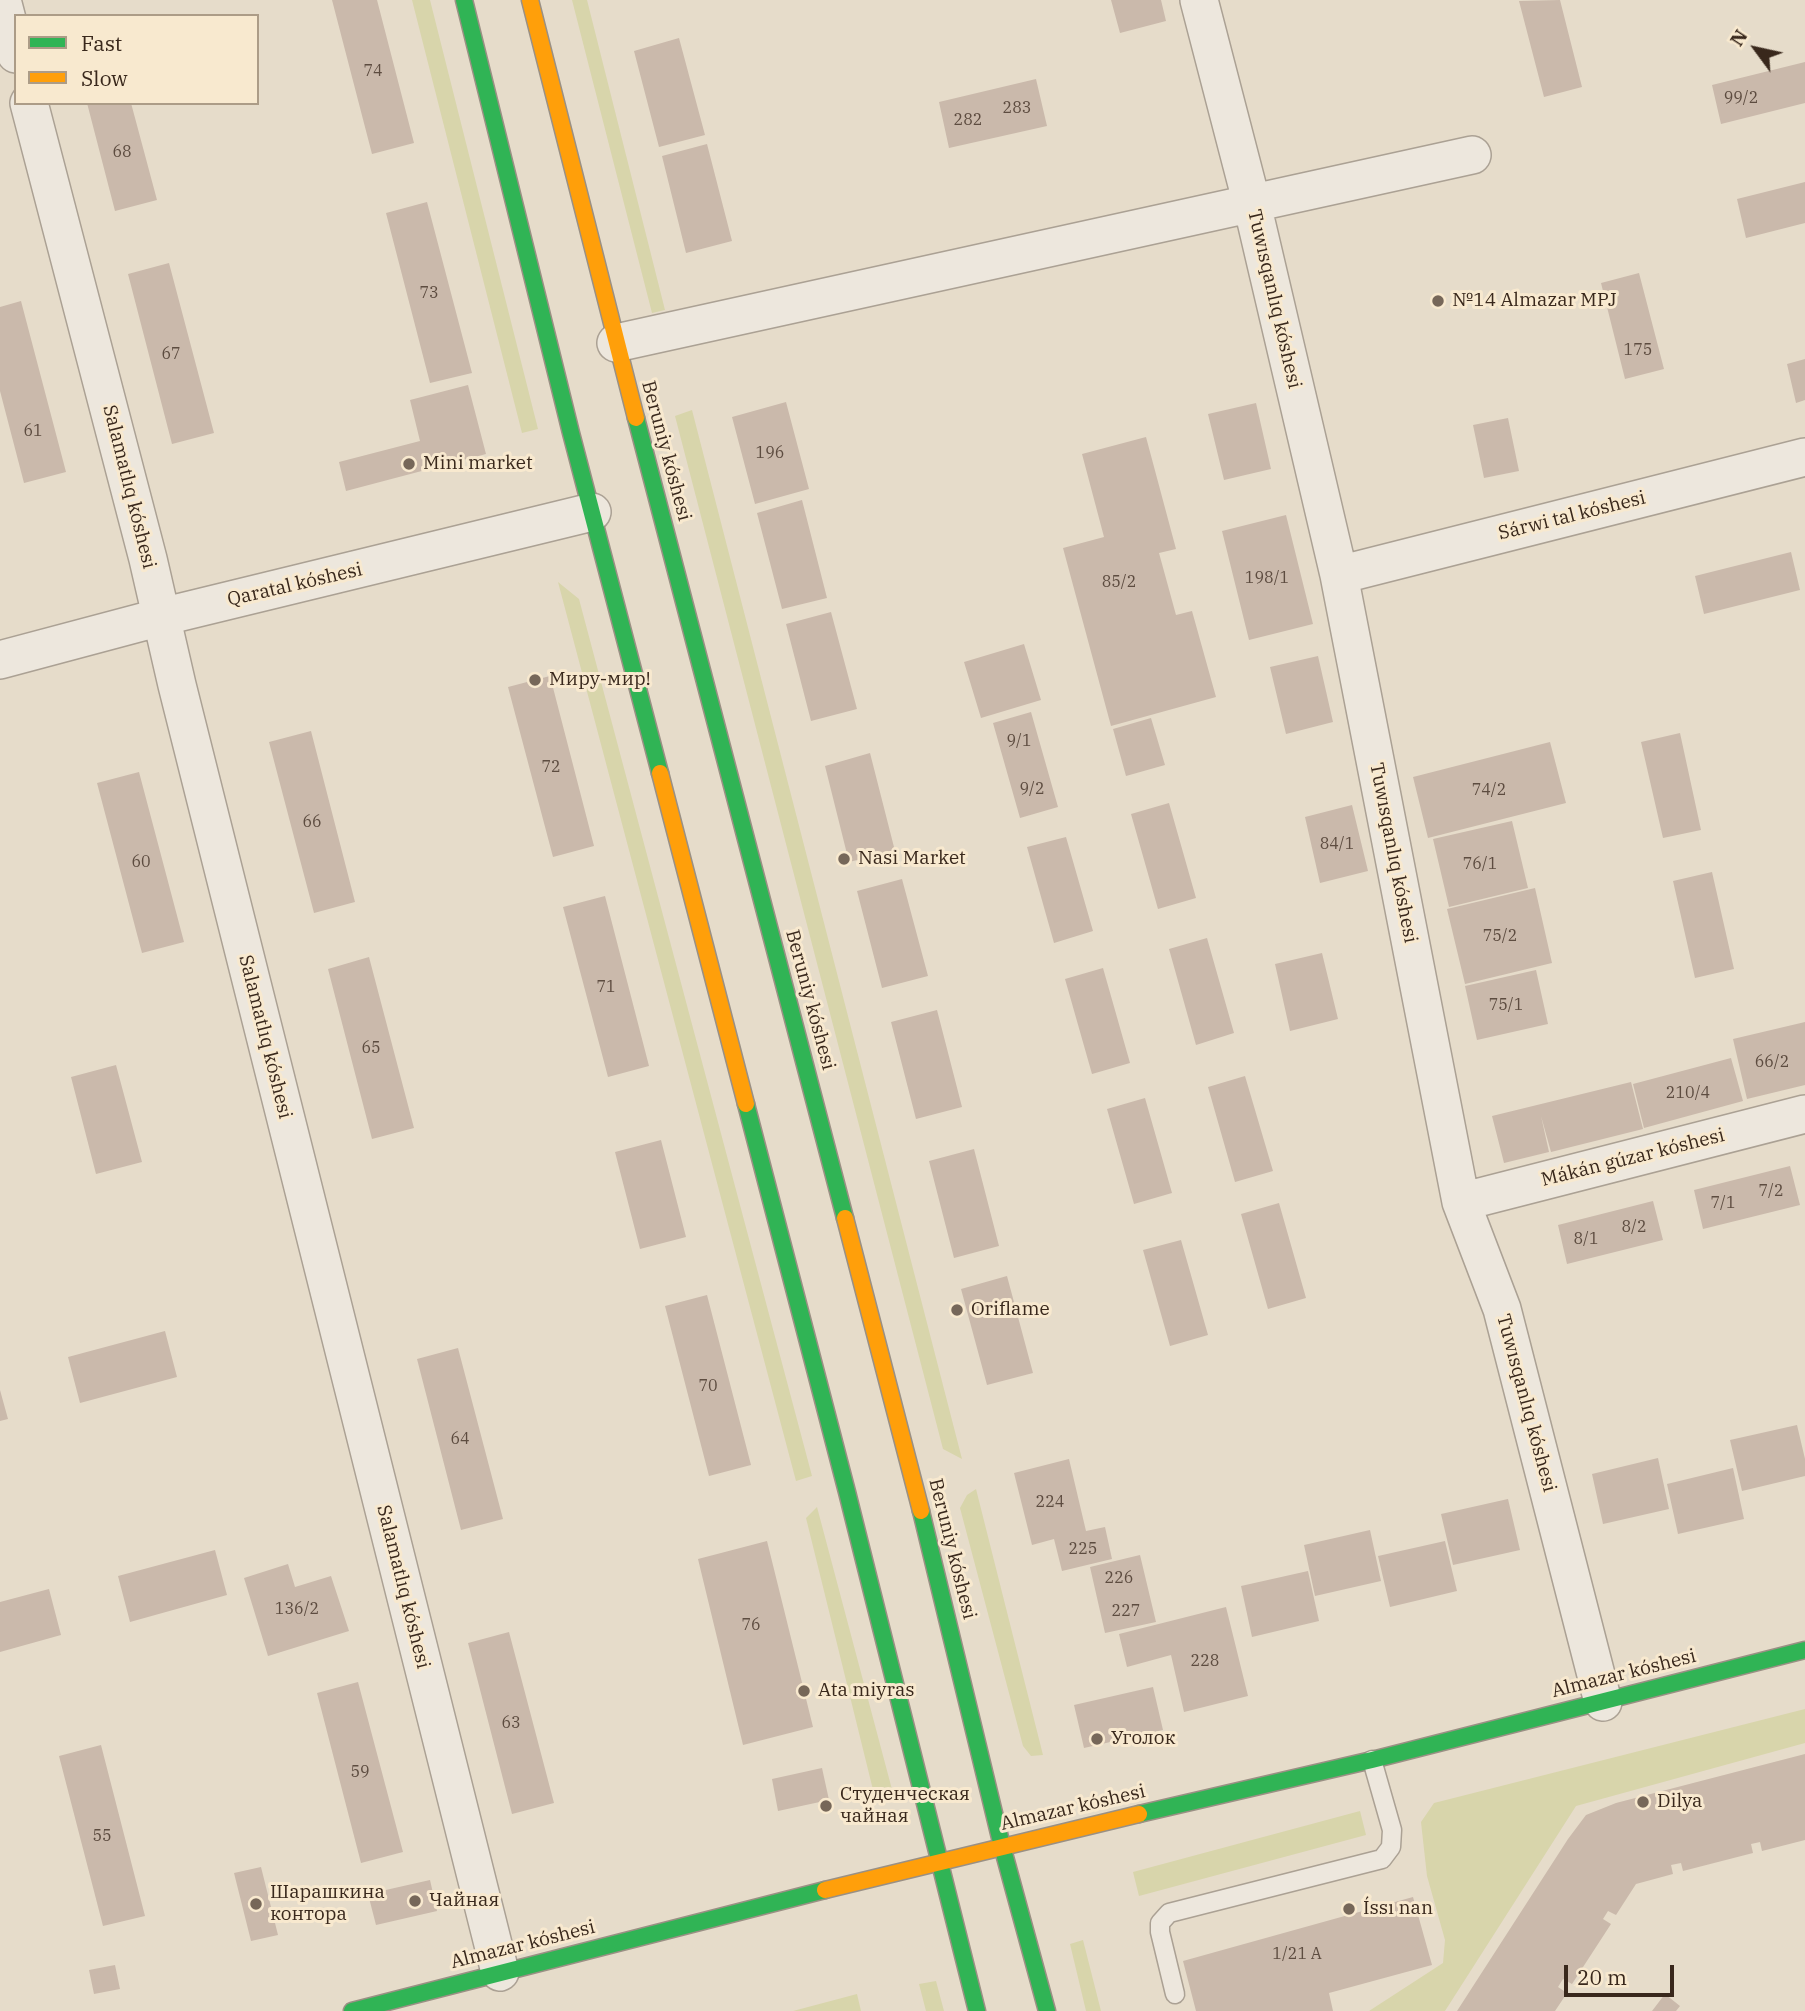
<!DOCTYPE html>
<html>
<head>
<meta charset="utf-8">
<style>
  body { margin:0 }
  #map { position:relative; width:1805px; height:2011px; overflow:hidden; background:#e6dcca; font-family:"IBM Plex Serif",serif }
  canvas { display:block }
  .legend { position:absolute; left:14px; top:14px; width:245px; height:91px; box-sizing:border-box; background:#f8e9cf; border:2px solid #ac9c87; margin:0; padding:9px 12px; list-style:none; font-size:21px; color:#39281c }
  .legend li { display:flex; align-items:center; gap:14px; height:35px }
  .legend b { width:35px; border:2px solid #ac9c87 }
  .north { position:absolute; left:1721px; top:14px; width:70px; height:70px; -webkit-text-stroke:5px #f8e9cf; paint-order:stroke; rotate:303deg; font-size:19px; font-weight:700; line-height:28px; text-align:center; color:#39281c }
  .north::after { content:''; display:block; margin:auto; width:24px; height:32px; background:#39281c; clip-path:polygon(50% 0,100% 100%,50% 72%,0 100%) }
  .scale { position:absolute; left:1564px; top:1965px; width:110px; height:32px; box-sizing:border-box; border:4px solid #39281c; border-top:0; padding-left:9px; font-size:21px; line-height:24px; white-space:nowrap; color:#39281c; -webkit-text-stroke:5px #f8e9cf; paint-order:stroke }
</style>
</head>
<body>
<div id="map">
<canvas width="1805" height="2011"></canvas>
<ul class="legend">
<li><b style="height:9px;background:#30b455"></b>Fast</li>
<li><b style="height:9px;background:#ff9f0a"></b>Slow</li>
</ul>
<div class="north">N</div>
<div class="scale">20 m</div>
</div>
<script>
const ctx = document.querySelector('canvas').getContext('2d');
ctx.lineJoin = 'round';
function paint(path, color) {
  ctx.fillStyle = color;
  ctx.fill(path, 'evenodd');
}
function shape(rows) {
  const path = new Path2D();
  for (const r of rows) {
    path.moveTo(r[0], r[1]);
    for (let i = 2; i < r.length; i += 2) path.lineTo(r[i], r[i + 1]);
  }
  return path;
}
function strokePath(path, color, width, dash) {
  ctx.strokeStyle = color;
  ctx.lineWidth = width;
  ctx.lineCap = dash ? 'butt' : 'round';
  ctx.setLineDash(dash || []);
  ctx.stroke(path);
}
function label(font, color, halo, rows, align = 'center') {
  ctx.font = font + ' "IBM Plex Serif",serif';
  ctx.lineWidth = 6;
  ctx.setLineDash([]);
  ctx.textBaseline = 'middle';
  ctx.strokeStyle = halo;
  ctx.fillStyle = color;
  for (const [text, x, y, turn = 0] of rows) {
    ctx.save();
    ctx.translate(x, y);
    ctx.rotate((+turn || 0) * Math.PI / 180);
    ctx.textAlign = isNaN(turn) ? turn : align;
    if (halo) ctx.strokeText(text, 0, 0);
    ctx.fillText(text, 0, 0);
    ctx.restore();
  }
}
paint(shape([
  [412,0,430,0,538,429,522,433],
  [572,0,587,0,665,310,652,313],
  [692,410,962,1459,943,1449,675,416],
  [558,582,579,599,812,1476,796,1481],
  [976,1489,1043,1755,1031,1756,1023,1746,960,1508,967,1495],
  [817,1507,894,1797,876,1802,806,1518],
  [1805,1709,1805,1743,1576,1806,1445,2011,1369,2011,1443,1963,1445,1940,1427,1876,1421,1822,1434,1803],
  [1360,1811,1366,1835,1139,1896,1133,1872],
  [1083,1940,1101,2011,1086,2011,1070,1944],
  [936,1981,944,2011,926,2011,919,1984],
  [857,1994,861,2011,793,2011]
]), '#d8d5ab');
paint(shape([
  [332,0,377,0,414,143,372,154],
  [1111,0,1161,0,1166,21,1120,33],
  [1560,0,1582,87,1544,97,1519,1],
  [679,38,705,135,659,147,634,51],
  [1805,62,1805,103,1721,124,1712,85],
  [1036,79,1047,126,949,148,939,102],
  [87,103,131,103,157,200,115,211],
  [707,144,732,241,686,253,662,156],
  [1805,182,1805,223,1746,238,1737,199],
  [427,202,472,373,430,383,386,213],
  [169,263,214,433,172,444,128,274],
  [1639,273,1664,369,1625,379,1601,283],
  [21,301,66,472,24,483,0,391,0,307],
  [1805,359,1805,400,1796,403,1787,364],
  [468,385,486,454,346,491,339,462,420,441,410,400],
  [786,402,809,489,755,504,732,417],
  [1256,403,1271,469,1224,480,1208,414],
  [1508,418,1519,471,1484,478,1473,425],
  [1146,437,1176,549,1159,553,1176,615,1192,611,1216,697,1111,726,1063,548,1104,537,1082,454],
  [802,500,827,598,782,609,757,513],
  [1286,515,1313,624,1249,640,1222,531],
  [1791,552,1800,590,1704,614,1695,576],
  [831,612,857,709,811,721,786,624],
  [1024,644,1041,700,981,718,964,662],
  [1318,656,1333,722,1286,734,1270,667],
  [550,676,594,846,553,857,508,687],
  [1031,712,1058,807,1020,818,993,723],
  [1151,718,1165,765,1126,776,1113,729],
  [311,731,355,902,314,913,269,742],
  [1680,733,1701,830,1663,838,1641,742],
  [1550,742,1566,803,1428,838,1413,777],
  [870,753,895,851,849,862,825,766],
  [139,772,184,942,142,953,97,783],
  [1169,803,1196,898,1158,909,1131,814],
  [1352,805,1368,871,1320,883,1305,817],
  [1512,821,1528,888,1449,907,1433,839],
  [1066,837,1093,931,1054,943,1027,847],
  [1712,872,1734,969,1695,978,1673,881],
  [902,879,928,976,882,988,857,891],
  [1535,888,1552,963,1465,984,1447,909],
  [605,896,649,1066,608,1077,563,907],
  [1207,938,1234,1033,1196,1045,1169,949],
  [1322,953,1338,1019,1290,1031,1275,964],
  [369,957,414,1128,372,1139,328,969],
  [1103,968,1130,1063,1092,1074,1065,979],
  [1536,970,1548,1024,1477,1040,1465,986],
  [937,1010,962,1107,916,1119,891,1022],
  [1805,1022,1805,1085,1747,1099,1733,1039],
  [1731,1058,1743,1101,1644,1128,1633,1084],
  [116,1065,142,1162,96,1174,71,1077],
  [1245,1076,1273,1171,1235,1182,1208,1087],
  [1631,1082,1643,1129,1551,1152,1541,1116,1549,1152,1504,1163,1492,1116],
  [1145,1098,1172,1193,1134,1204,1107,1109],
  [661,1140,686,1237,640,1249,615,1152],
  [974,1149,999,1246,954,1258,929,1161],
  [1790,1166,1800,1205,1703,1229,1694,1190],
  [1653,1201,1663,1240,1567,1264,1558,1225],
  [1279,1203,1306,1298,1268,1309,1241,1214],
  [1181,1240,1208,1335,1170,1346,1143,1250],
  [1007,1276,1033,1373,987,1385,961,1289],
  [707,1295,751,1465,709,1476,665,1306],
  [165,1331,177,1377,80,1403,68,1357],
  [458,1348,503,1519,461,1530,417,1359],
  [0,1390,8,1419,0,1421],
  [1797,1425,1805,1459,1805,1476,1742,1491,1730,1440],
  [1658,1458,1669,1509,1603,1524,1592,1474],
  [1069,1459,1086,1531,1105,1527,1112,1559,1062,1571,1054,1539,1032,1545,1014,1473],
  [1733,1468,1744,1519,1678,1534,1667,1484],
  [1508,1499,1520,1550,1453,1565,1441,1514],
  [1370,1530,1381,1581,1315,1596,1304,1545],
  [767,1541,813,1727,743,1745,698,1559],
  [1445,1541,1457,1591,1390,1607,1378,1556],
  [215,1550,227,1595,130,1622,118,1576],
  [1140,1555,1156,1622,1105,1633,1090,1567],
  [288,1564,295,1587,331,1576,349,1631,268,1656,244,1578],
  [1308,1571,1319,1621,1252,1637,1241,1586],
  [49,1589,61,1635,0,1652,0,1602],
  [1226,1607,1248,1696,1184,1712,1171,1655,1127,1667,1119,1634],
  [509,1632,554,1803,512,1814,468,1643],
  [358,1682,403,1852,361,1863,317,1693],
  [1153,1687,1163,1730,1084,1748,1074,1705],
  [101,1745,145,1916,103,1926,59,1756],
  [1805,1754,1805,1840,1762,1851,1760,1842,1751,1844,1753,1853,1683,1871,1681,1863,1671,1865,1673,1874,1636,1884,1616,1915,1608,1911,1603,1919,1611,1924,1572,1984,1563,1979,1558,1987,1567,1993,1555,2011,1457,2011,1568,1839,1586,1815,1616,1803],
  [822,1768,829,1800,778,1811,772,1779],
  [261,1867,278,1935,251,1941,234,1873],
  [430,1880,437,1911,376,1925,368,1894],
  [1413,1897,1432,1965,1329,1993,1333,2011,1196,2011,1183,1961],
  [115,1965,120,1989,94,1994,89,1970],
  [1665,1994,1680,2006,1676,2011,1652,2011]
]), '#cab9ab');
const lane = shape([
  [1175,1994,1160,1932,1160,1923,1169,1913,1382,1859,1391,1847,1392,1830,1372,1760]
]);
const street = shape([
  [2,0,16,54],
  [1199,0,1252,204,1339,575,1461,1202,1502,1309,1603,1702],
  [29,103,148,559,177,685,500,1972],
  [616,343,1472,155],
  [1339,575,1805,457],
  [0,660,161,617,592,512],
  [1461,1202,1805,1114]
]);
const fast = shape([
  [464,0,571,433,660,773],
  [636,418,845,1218],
  [746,1104,847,1492,977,2011],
  [921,1511,1002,1846,1047,2011],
  [1139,1814,1372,1760,1805,1650],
  [352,2011,825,1890]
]);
const slow = shape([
  [530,0,636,418],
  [660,773,746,1104],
  [845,1218,921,1511],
  [825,1890,1139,1814]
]);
strokePath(lane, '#aba194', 21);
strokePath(street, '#aba194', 40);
strokePath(fast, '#9a9084', 19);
strokePath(slow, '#9a9084', 19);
strokePath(lane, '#ede7dd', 18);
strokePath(street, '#ede7dd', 37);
strokePath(fast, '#30b455', 16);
strokePath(slow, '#ff9f0a', 16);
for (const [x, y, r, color] of [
  [1438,301,7,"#766759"],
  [409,464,7,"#766759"],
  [535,680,7,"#766759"],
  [844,859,7,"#766759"],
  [957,1310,7,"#766759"],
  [804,1691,7,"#766759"],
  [1097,1739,7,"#766759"],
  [1643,1802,7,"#766759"],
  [826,1806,7,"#766759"],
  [415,1901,7,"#766759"],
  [256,1904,7,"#766759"],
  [1349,1909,7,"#766759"]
]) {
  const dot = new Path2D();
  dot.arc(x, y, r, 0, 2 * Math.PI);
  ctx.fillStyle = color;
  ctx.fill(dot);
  strokePath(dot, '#f8e9cf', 2.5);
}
label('16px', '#5d4c40', null, [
  ["74",373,71],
  ["99/2",1741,98],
  ["283",1017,108],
  ["282",968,120],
  ["68",122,152],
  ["73",429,293],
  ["175",1638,350],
  ["67",171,354],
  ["61",33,431],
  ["196",770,453],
  ["198/1",1267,578],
  ["85/2",1119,582],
  ["9/1",1019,741],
  ["72",551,767],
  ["9/2",1032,789],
  ["74/2",1489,790],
  ["66",312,822],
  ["84/1",1337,844],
  ["60",141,862],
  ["76/1",1480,864],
  ["75/2",1500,936],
  ["71",606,987],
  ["75/1",1506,1005],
  ["65",371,1048],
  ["66/2",1772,1062],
  ["210/4",1688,1093],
  ["7/2",1771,1191],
  ["7/1",1723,1203],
  ["8/2",1634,1227],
  ["8/1",1586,1239],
  ["70",708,1386],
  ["64",460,1439],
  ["224",1050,1502],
  ["225",1083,1549],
  ["226",1119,1578],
  ["136/2",297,1609],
  ["227",1126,1611],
  ["76",751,1625],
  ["228",1205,1661],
  ["63",511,1723],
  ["59",360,1772],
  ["55",102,1836],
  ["1/21 А",1297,1954]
]);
label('19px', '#39281c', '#f8e9cf', [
  ["Tuwısqanlıq kóshesi",1274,299,77],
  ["Beruniy kóshesi",666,451,75],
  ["Salamatlıq kóshesi",129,487,76],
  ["Sárwi tal kóshesi",1572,516,-14],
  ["Qaratal kóshesi",295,585,-13],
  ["Tuwısqanlıq kóshesi",1393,853,79],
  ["Beruniy kóshesi",810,1000,75],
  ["Salamatlıq kóshesi",265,1037,76],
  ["Mákán gúzar kóshesi",1633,1158,-14],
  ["Tuwısqanlıq kóshesi",1526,1403,75],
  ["Beruniy kóshesi",952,1549,76],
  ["Salamatlıq kóshesi",403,1587,76],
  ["Almazar kóshesi",1624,1674,-14],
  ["Almazar kóshesi",1073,1808,-13],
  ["Almazar kóshesi",523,1945,-14]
]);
label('19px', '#39281c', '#f8e9cf', [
  ["№14 Almazar MPJ",1452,301],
  ["Mini market",423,464],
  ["Миру-мир!",549,680],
  ["Nasi Market",858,859],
  ["Oriflame",971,1310],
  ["Ata miyras",818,1691],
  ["Уголок",1111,1739],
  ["Студенческая",840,1795],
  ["чайная",840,1817],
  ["Dilya",1657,1802],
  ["Шарашкина",270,1893],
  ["контора",270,1915],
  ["Чайная",429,1901],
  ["Íssı nan",1363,1909]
], 'left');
</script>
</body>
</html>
